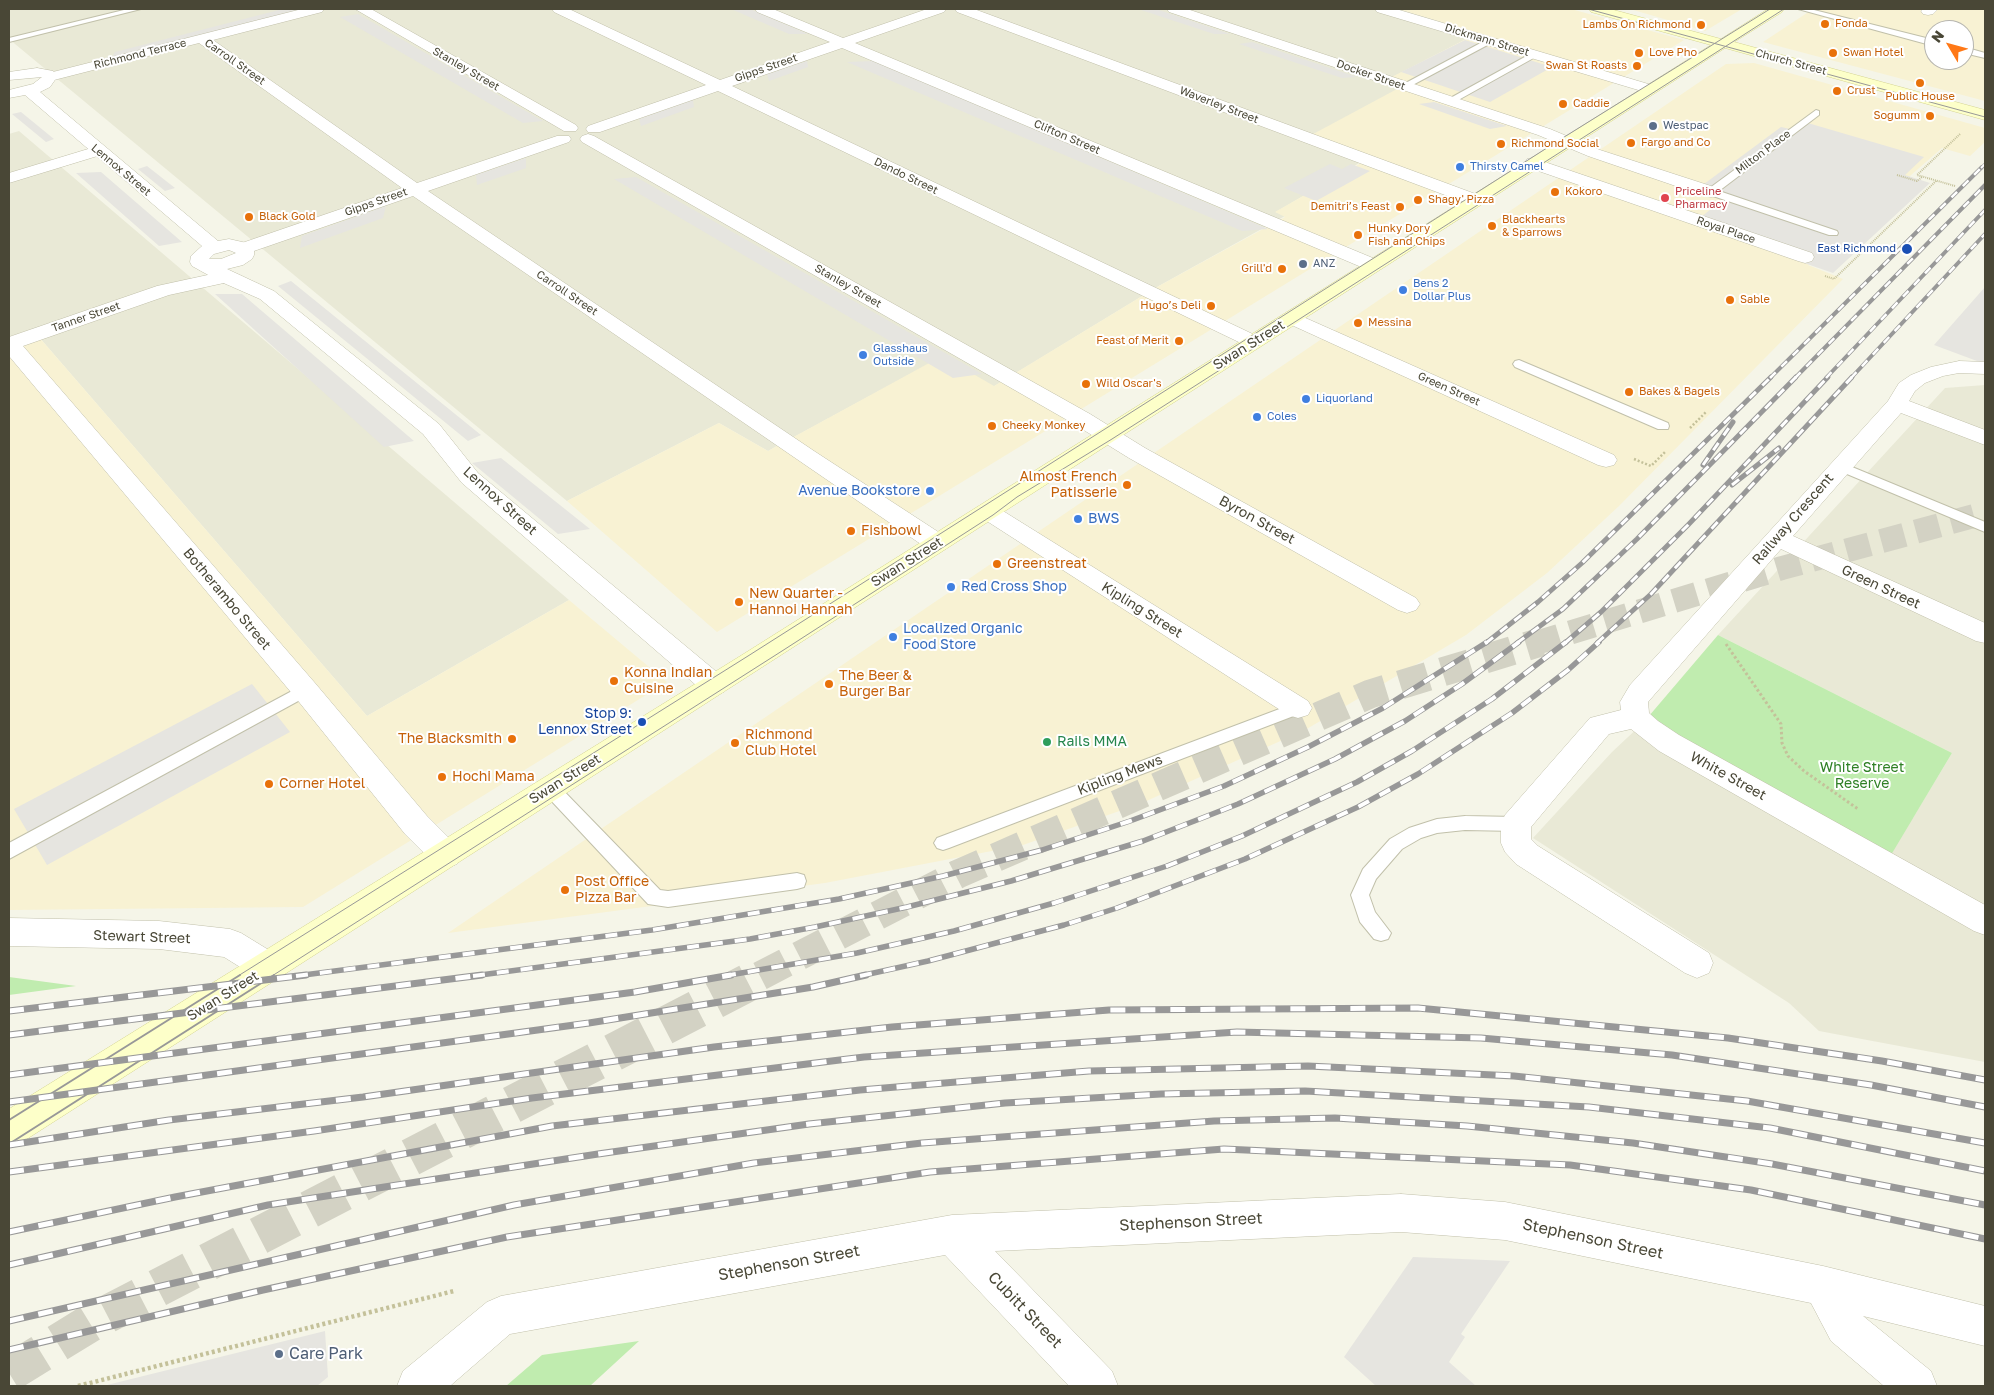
<!DOCTYPE html>
<html>
<head>
<meta charset="utf-8">
<style>
  body { margin:0 }
  #map { position:relative; width:1994px; height:1395px; overflow:hidden; background:#f5f5e8; font-family:"Golos Text",sans-serif }
  canvas { display:block }
  .frame { position:absolute; inset:0; border:10px solid #494736; pointer-events:none }
  .north { position:absolute; left:1924px; top:20px; width:50px; height:50px; box-sizing:border-box; background:#fff; border:1px solid #b6b5af; border-radius:50%; rotate:307deg; font-size:14px; font-weight:700; line-height:20px; text-align:center; color:#494736 }
  .north::after { content:''; display:block; margin:auto; width:18px; height:22px; background:#ff7816; clip-path:polygon(50% 0,100% 100%,50% 72%,0 100%) }
</style>
</head>
<body>
<div id="map">
<canvas width="1994" height="1395"></canvas>
<div class="frame"></div>
<div class="north">N</div>
</div>
<script>
const ctx = document.querySelector('canvas').getContext('2d');
ctx.lineJoin = 'round';
function paint(path, color) {
  ctx.fillStyle = color;
  ctx.fill(path, 'evenodd');
}
function shape(rows) {
  const path = new Path2D();
  for (const r of rows) {
    path.moveTo(r[0], r[1]);
    for (let i = 2; i < r.length; i += 2) path.lineTo(r[i], r[i + 1]);
  }
  return path;
}
function strokePath(path, color, width, dash) {
  ctx.strokeStyle = color;
  ctx.lineWidth = width;
  ctx.lineCap = dash ? 'butt' : 'round';
  ctx.setLineDash(dash || []);
  ctx.stroke(path);
}
function label(font, color, halo, rows, align = 'center') {
  ctx.font = font + ' "Golos Text",sans-serif';
  ctx.lineWidth = 4;
  ctx.setLineDash([]);
  ctx.textBaseline = 'middle';
  ctx.strokeStyle = halo;
  ctx.fillStyle = color;
  for (const [text, x, y, turn = 0] of rows) {
    ctx.save();
    ctx.translate(x, y);
    ctx.rotate((+turn || 0) * Math.PI / 180);
    ctx.textAlign = isNaN(turn) ? turn : align;
    if (halo) ctx.strokeText(text, 0, 0);
    ctx.fillText(text, 0, 0);
    ctx.restore();
  }
}
paint(shape([
  [9,9,1398,9,1478,33,1381,83,1397,89,1361,162,1276,212,1285,216,1157,287,993,387,942,357,768,451,719,423,567,501,9,39],
  [19,131,569,600,367,716,32,329,9,337,9,134],
  [1985,385,1985,1062,1819,1031,1789,1003,1533,838,1612,752,1643,723,1913,818,1952,753,1718,635,1945,388]
]), '#e9e9d6');
paint(shape([
  [1398,9,1571,9,1684,40,717,632,567,501,719,423,768,451,942,356,994,386,1157,287,1285,217,1275,212,1361,163,1302,140,1397,89,1380,83,1478,33],
  [1630,9,1742,9,1705,31],
  [1813,9,1985,9,1985,101,1763,42],
  [1934,30,1964,30,1964,60,1934,60],
  [1754,63,1985,128,1985,142,1970,156,1942,148,1808,265,1843,279,1619,506,1547,573,1466,635,1305,730,1142,803,1023,845,825,883,448,933,1726,64],
  [32,329,367,716,569,600,667,682,303,907,9,910,9,337]
]), '#f8f2d3');
paint(shape([
  [1718,635,1952,753,1888,860,1643,723],
  [9,977,76,986,9,995],
  [639,1341,590,1386,506,1386,542,1355]
]), '#c0ecaf');
paint(shape([
  [283,9,305,9,111,59,115,52],
  [731,9,750,9,808,34,789,34],
  [1138,9,1156,9,1230,34,1214,34],
  [358,14,543,121,523,123,340,17],
  [1465,40,1552,67,1490,102,1401,72],
  [1252,42,1357,77,1342,78,1239,44],
  [807,61,808,67,769,81,767,74],
  [874,61,1268,229,1242,231,847,62],
  [693,100,694,107,641,126,639,119],
  [1434,102,1507,126,1490,129,1419,104],
  [21,112,54,139,46,142,12,114],
  [1801,121,1924,157,1905,175,1930,183,1833,273,1692,224,1724,199,1696,190,1781,127,1790,129],
  [526,158,526,168,477,185,476,175],
  [1330,164,1342,169,1351,164,1370,171,1316,201,1284,188],
  [147,166,175,188,165,191,138,169],
  [101,172,182,242,159,246,76,173],
  [636,177,982,374,953,378,614,179],
  [386,206,383,218,300,248,302,236],
  [291,281,481,435,468,441,278,286],
  [1985,287,1985,364,1934,345],
  [215,294,242,294,414,441,384,447],
  [501,458,590,529,558,534,472,463],
  [252,684,290,732,47,865,14,809],
  [1413,1257,1510,1261,1461,1334,1465,1337,1449,1362,1476,1386,1376,1386,1344,1357],
  [325,1331,328,1377,317,1386,103,1386]
]), '#e6e5e0');
strokePath(shape([
  [1536,643,1782,568,1985,513]
]), '#d3d2c4', 24, [24, 12]);
strokePath(shape([
  [760,976,958,874,1370,694,1541,642]
]), '#d3d2c4', 29, [29, 15]);
strokePath(shape([
  [9,1373,92,1322,763,975]
]), '#d3d2c4', 38, [38, 19]);
const service = shape([
  [128,9,141,9,9,42,9,38,128,9],
  [1798,9,1810,9,1934,40,1934,46,1798,9],
  [1488,39,1495,41,1407,88,1401,88,1400,86,1488,39],
  [1964,47,1985,53,1985,58,1964,53,1964,47],
  [1532,53,1539,55,1453,103,1450,104,1445,101,1532,53],
  [1816,110,1819,111,1819,115,1719,191,1837,231,1838,233,1837,235,1829,235,1707,194,1707,190,1816,110],
  [1519,360,1668,423,1669,426,1668,429,1658,429,1515,367,1513,364,1515,361,1519,360],
  [1840,462,1985,522,1985,532,1835,469,1833,466,1840,462],
  [305,684,311,686,313,690,311,694,9,859,9,843,305,684],
  [1298,702,1304,704,1306,708,1304,712,949,848,943,850,937,848,934,843,937,838,1298,702],
  [550,781,556,783,660,890,668,891,797,873,804,875,806,881,804,887,797,889,668,907,648,904,544,793,541,788,544,783,550,781],
  [1465,816,1516,817,1522,819,1525,824,1522,829,1516,831,1465,830,1437,833,1421,838,1402,849,1376,879,1369,895,1375,912,1391,933,1388,939,1381,941,1374,939,1360,922,1351,895,1363,869,1390,839,1409,828,1437,819,1465,816]
]);
const minor = shape([
  [302,9,324,9,322,12,213,40,417,183,557,136,569,136,571,139,569,142,428,191,814,451,946,537,949,543,946,549,937,551,928,549,413,196,251,252,245,253,239,252,236,248,239,244,402,188,199,43,50,81,45,80,43,77,45,74,302,9],
  [355,9,371,9,576,125,578,128,576,131,564,131,355,9],
  [552,9,569,9,720,80,830,42,757,12,755,9,773,9,843,38,927,9,946,9,944,12,855,43,1380,261,1382,265,1380,269,1373,271,1366,269,842,48,732,86,1261,338,1264,342,1261,346,1254,348,1247,346,718,91,600,132,588,132,586,129,588,126,706,85,554,12,552,9],
  [955,9,974,9,1481,196,1484,200,1481,204,1475,205,1469,204,957,12,955,9],
  [1167,9,1187,9,1550,129,1600,150,1717,188,1720,192,1717,196,1711,197,1705,196,1588,156,1538,135,1169,12,1167,9],
  [1375,9,1396,9,1655,86,1658,89,1655,92,1650,94,1645,92,1377,12,1375,9],
  [1923,9,1938,9,1933,14,1928,15,1923,14,1921,11,1923,9],
  [588,134,594,136,1090,414,1145,448,1416,598,1420,604,1416,610,1407,613,1398,610,1129,458,1074,424,582,142,580,139,582,136,588,134],
  [98,146,104,148,106,151,104,154,9,183,9,173,98,146],
  [1533,158,1812,253,1814,257,1812,261,1805,263,1798,261,1527,167,1525,163,1527,159,1533,158],
  [226,271,233,273,235,277,233,281,169,295,23,346,315,683,427,816,457,846,461,855,457,864,446,868,435,864,405,834,295,697,9,356,9,337,157,286,226,271],
  [1292,312,1614,455,1617,460,1614,465,1606,467,1598,465,1285,322,1282,318,1285,314,1292,312],
  [1959,361,1985,362,1985,374,1959,373,1943,376,1925,383,1915,391,1909,401,1985,430,1985,445,1901,413,1793,536,1985,623,1985,643,1976,641,1781,549,1648,702,1649,713,1658,721,1679,735,1985,905,1985,935,1974,931,1659,751,1631,729,1609,734,1531,827,1531,839,1538,846,1709,953,1713,963,1709,973,1697,978,1685,973,1516,864,1505,852,1501,843,1501,824,1505,815,1590,718,1621,710,1620,702,1630,685,1888,401,1899,383,1911,375,1931,367,1959,361],
  [987,503,995,506,1308,701,1312,708,1308,715,1298,718,1288,715,979,516,975,511,979,506,987,503],
  [9,918,159,921,230,929,241,933,272,952,282,969,277,979,265,984,253,979,248,972,224,957,159,949,9,946,9,918],
  [1401,1194,1505,1202,1823,1266,1985,1306,1985,1346,1863,1316,1931,1371,1937,1386,1884,1386,1831,1341,1811,1303,1505,1240,1401,1232,995,1251,1112,1371,1118,1386,1069,1386,945,1255,510,1334,450,1386,397,1386,403,1371,487,1302,501,1296,952,1215,1401,1194]
]);
const tertiary = shape([
  [37,68,53,71,57,77,50,87,40,92,218,241,229,239,251,244,254,248,254,255,252,259,243,265,227,269,274,291,439,424,478,473,724,678,728,685,724,692,714,695,704,692,462,483,423,434,260,299,219,281,192,266,190,262,191,256,202,246,25,95,9,98,9,90,33,84,42,77,9,80,9,72,37,68],
  [229,250,236,253,221,259,209,259,214,254,229,250]
]);
const secondary = shape([
  [1589,9,1610,9,1721,39,1768,9,1784,9,1782,12,1734,42,1985,110,1985,120,1725,48,277,979,22,1142,9,1147,9,1109,742,655,1711,45,1591,12,1589,9]
]);
strokePath(service, '#c1c0aa', 2);
strokePath(minor, '#c1c0aa', 1);
strokePath(tertiary, '#c1c0aa', 1);
strokePath(secondary, '#d4d493', 1);
strokePath(shape([
  [1897,175,1917,181,1922,177],
  [1955,186,1917,175,1960,134],
  [1825,276,1834,279,1936,181]
]), '#c4c19a', 2, [1, 1]);
strokePath(shape([
  [1690,428,1706,412],
  [1634,459,1651,466,1666,451]
]), '#c4c19a', 2.5, [2, 2]);
strokePath(shape([
  [1726,644,1781,724,1782,743,1788,756,1804,771,1858,809]
]), '#c4c19a', 3, [2.5, 2.5]);
strokePath(shape([
  [78,1386,454,1291]
]), '#c4c19a', 4.5, [3, 3]);
paint(service, '#fff');
paint(minor, '#fff');
paint(tertiary, '#fff');
paint(secondary, '#fdffc9');
strokePath(shape([
  [1588,9,1985,117],
  [238,976,748,656,1561,139,1770,9],
  [272,976,782,651,993,515,1017,497,1112,439,1784,9]
]), '#989898', 1);
strokePath(shape([
  [9,1120,240,975],
  [9,1144,274,975]
]), '#989898', 2);
const railFar4 = shape([
  [1981,168,1985,164]
]);
const railFar3 = shape([
  [1770,378,1982,167],
  [1795,378,1985,185],
  [1826,378,1985,210],
  [1851,378,1985,234]
]);
const railFar2 = shape([
  [1703,465,1733,422],
  [1732,485,1779,448],
  [1486,643,1538,602,1582,563,1771,377],
  [1517,643,1563,609,1637,539,1796,377],
  [1565,643,1601,612,1688,525,1828,377],
  [1597,643,1651,594,1852,377]
]);
const railFar1 = shape([
  [296,976,652,930,839,899,943,876,1042,850,1130,821,1224,786,1308,747,1383,708,1487,642],
  [473,976,750,939,815,927,907,907,1011,881,1143,841,1238,804,1335,759,1405,721,1462,684,1519,642],
  [724,976,857,953,954,931,1054,903,1167,866,1242,836,1357,782,1412,751,1492,699,1566,642],
  [860,976,928,961,1064,925,1117,908,1245,859,1358,807,1418,774,1512,713,1568,670,1599,642]
]);
const rail = shape([
  [9,1011,306,975],
  [9,1035,482,975],
  [9,1075,635,992,731,975],
  [9,1102,589,1023,813,987,866,975],
  [9,1145,169,1120,363,1097,714,1047,892,1027,1109,1010,1418,1008,1728,1038,1882,1061,1985,1080],
  [9,1172,314,1131,532,1098,864,1057,1237,1032,1481,1038,1672,1055,1871,1085,1985,1107],
  [9,1232,175,1197,552,1126,860,1090,1089,1071,1308,1066,1514,1076,1747,1101,1985,1143],
  [9,1265,268,1205,598,1154,809,1124,1005,1103,1161,1094,1305,1091,1589,1107,1770,1128,1985,1171],
  [9,1321,514,1205,754,1163,922,1143,1214,1121,1335,1118,1467,1126,1633,1143,1772,1164,1985,1205],
  [9,1350,263,1290,507,1237,930,1172,1224,1149,1570,1165,1751,1190,1985,1239]
]);
strokePath(railFar4, '#989898', 3);
strokePath(railFar3, '#989898', 4);
strokePath(railFar2, '#989898', 5);
strokePath(railFar1, '#989898', 5.5);
strokePath(rail, '#989898', 7);
strokePath(railFar4, '#fff', 2, [6]);
strokePath(railFar3, '#fff', 2.5, [8]);
strokePath(railFar2, '#fff', 3, [9]);
strokePath(railFar1, '#fff', 4, [12]);
strokePath(rail, '#fff', 5, [15]);
for (const [x, y, r, color] of [
  [1825,24,5,"#e8710a"],
  [1701,25,5,"#e8710a"],
  [1639,53,5,"#e8710a"],
  [1833,53,5,"#e8710a"],
  [1637,66,5,"#e8710a"],
  [1920,83,5,"#e8710a"],
  [1837,91,5,"#e8710a"],
  [1563,104,5,"#e8710a"],
  [1930,116,5,"#e8710a"],
  [1653,126,5,"#5c6f8a"],
  [1631,143,5,"#e8710a"],
  [1501,144,5,"#e8710a"],
  [1460,167,5,"#3f7fe0"],
  [1555,192,5,"#e8710a"],
  [1665,198,5,"#e0444e"],
  [1418,200,5,"#e8710a"],
  [1400,207,5,"#e8710a"],
  [249,217,5,"#e8710a"],
  [1492,226,5,"#e8710a"],
  [1358,235,5,"#e8710a"],
  [1907,249,6,"#1a4fb4"],
  [1303,264,5,"#5c6f8a"],
  [1282,269,5,"#e8710a"],
  [1403,290,5,"#3f7fe0"],
  [1730,300,5,"#e8710a"],
  [1211,306,5,"#e8710a"],
  [1358,323,5,"#e8710a"],
  [1179,341,5,"#e8710a"],
  [863,355,5,"#3f7fe0"],
  [1086,384,5,"#e8710a"],
  [1629,392,5,"#e8710a"],
  [1306,399,5,"#3f7fe0"],
  [1257,417,5,"#3f7fe0"],
  [992,426,5,"#e8710a"],
  [1127,485,5,"#e8710a"],
  [930,491,5,"#3f7fe0"],
  [1078,519,5,"#3f7fe0"],
  [851,531,5,"#e8710a"],
  [997,564,5,"#e8710a"],
  [951,587,5,"#3f7fe0"],
  [739,602,5,"#e8710a"],
  [893,637,5,"#3f7fe0"],
  [614,681,5,"#e8710a"],
  [829,684,5,"#e8710a"],
  [642,722,5,"#1a4fb4"],
  [512,739,5,"#e8710a"],
  [1047,742,5,"#2e9e5b"],
  [735,743,5,"#e8710a"],
  [442,777,5,"#e8710a"],
  [269,784,5,"#e8710a"],
  [565,890,5,"#e8710a"],
  [279,1354,5,"#5c6f8a"]
]) {
  const dot = new Path2D();
  dot.arc(x, y, r, 0, 2 * Math.PI);
  ctx.fillStyle = color;
  ctx.fill(dot);
  strokePath(dot, '#fff', 2);
}
label('11px', '#c56008', '#fff', [
  ["Fonda",1835,24],
  ["Lambs On Richmond",1691,25,"right"],
  ["Love Pho",1649,53],
  ["Swan Hotel",1843,53],
  ["Swan St Roasts",1627,66,"right"],
  ["Crust",1847,91],
  ["Public House",1920,97,"center"],
  ["Caddie",1573,104],
  ["Sogumm",1920,116,"right"],
  ["Fargo and Co",1641,143],
  ["Richmond Social",1511,144],
  ["Kokoro",1565,192],
  ["Shagy' Pizza",1428,200],
  ["Demitri’s Feast",1390,207,"right"],
  ["Black Gold",259,217],
  ["Blackhearts",1502,220],
  ["& Sparrows",1502,233],
  ["Hunky Dory",1368,229],
  ["Fish and Chips",1368,242],
  ["Grill'd",1272,269,"right"],
  ["Sable",1740,300],
  ["Hugo’s Deli",1201,306,"right"],
  ["Messina",1368,323],
  ["Feast of Merit",1169,341,"right"],
  ["Wild Oscar's",1096,384],
  ["Bakes & Bagels",1639,392],
  ["Cheeky Monkey",1002,426]
], 'left');
label('11px', '#494736', '#fff', [
  ["Dickmann Street",1487,40,17],
  ["Richmond Terrace",140,54,-14],
  ["Carroll Street",235,62,35],
  ["Church Street",1791,62,15],
  ["Gipps Street",766,68,-19],
  ["Stanley Street",466,69,30],
  ["Docker Street",1371,75,19],
  ["Waverley Street",1219,105,21],
  ["Clifton Street",1067,137,23],
  ["Milton Place",1763,152,-37],
  ["Lennox Street",121,170,40],
  ["Dando Street",906,176,26],
  ["Gipps Street",376,202,-19],
  ["Royal Place",1726,230,19],
  ["Stanley Street",848,286,30],
  ["Carroll Street",567,293,34],
  ["Tanner Street",86,317,-19],
  ["Green Street",1449,389,24]
]);
label('11px', '#4e5e75', '#fff', [
  ["Westpac",1663,126],
  ["ANZ",1313,264]
], 'left');
label('11px', '#366cbe', '#fff', [
  ["Thirsty Camel",1470,167],
  ["Bens 2",1413,284],
  ["Dollar Plus",1413,297],
  ["Glasshaus",873,349],
  ["Outside",873,362],
  ["Liquorland",1316,399],
  ["Coles",1267,417]
], 'left');
label('11px', '#be3a42', '#fff', [
  ["Priceline",1675,192],
  ["Pharmacy",1675,205]
], 'left');
label('11px', '#164399', '#fff', [
  ["East Richmond",1896,249]
], 'right');
label('14px', '#494736', '#fff', [
  ["Swan Street",1249,345,-32],
  ["Lennox Street",500,501,42],
  ["Railway Crescent",1793,519,-49],
  ["Byron Street",1257,520,29],
  ["Swan Street",907,562,-32],
  ["Green Street",1881,587,25],
  ["Botherambo Street",227,599,50],
  ["Kipling Street",1142,610,32],
  ["Kipling Mews",1120,775,-21],
  ["White Street",1728,776,29],
  ["Swan Street",565,779,-32],
  ["Stewart Street",142,937,2],
  ["Swan Street",223,996,-32]
]);
label('14px', '#c56008', '#fff', [
  ["Almost French",1117,477,"right"],
  ["Patisserie",1117,493,"right"],
  ["Fishbowl",861,531],
  ["Greenstreat",1007,564],
  ["New Quarter -",749,594],
  ["Hannoi Hannah",749,610],
  ["Konna Indian",624,673],
  ["Cuisine",624,689],
  ["The Beer &",839,676],
  ["Burger Bar",839,692],
  ["Richmond",745,735],
  ["Club Hotel",745,751],
  ["The Blacksmith",502,739,"right"],
  ["Hochi Mama",452,777],
  ["Corner Hotel",279,784],
  ["Post Office",575,882],
  ["Pizza Bar",575,898]
], 'left');
label('14px', '#366cbe', '#fff', [
  ["Avenue Bookstore",920,491,"right"],
  ["BWS",1088,519],
  ["Red Cross Shop",961,587],
  ["Localized Organic",903,629],
  ["Food Store",903,645]
], 'left');
label('14px', '#164399', '#fff', [
  ["Stop 9:",632,714],
  ["Lennox Street",632,730]
], 'right');
label('14px', '#27864d', '#fff', [
  ["Rails MMA",1057,742]
], 'left');
label('14px', '#2f8025', '#fff', [
  ["White Street",1862,768],
  ["Reserve",1862,784]
]);
label('16px', '#494736', '#fff', [
  ["Stephenson Street",1191,1222,-3],
  ["Stephenson Street",1593,1239,12],
  ["Stephenson Street",789,1263,-10],
  ["Cubitt Street",1025,1310,46]
]);
label('16px', '#4e5e75', '#fff', [
  ["Care Park",289,1354]
], 'left');
</script>
</body>
</html>
